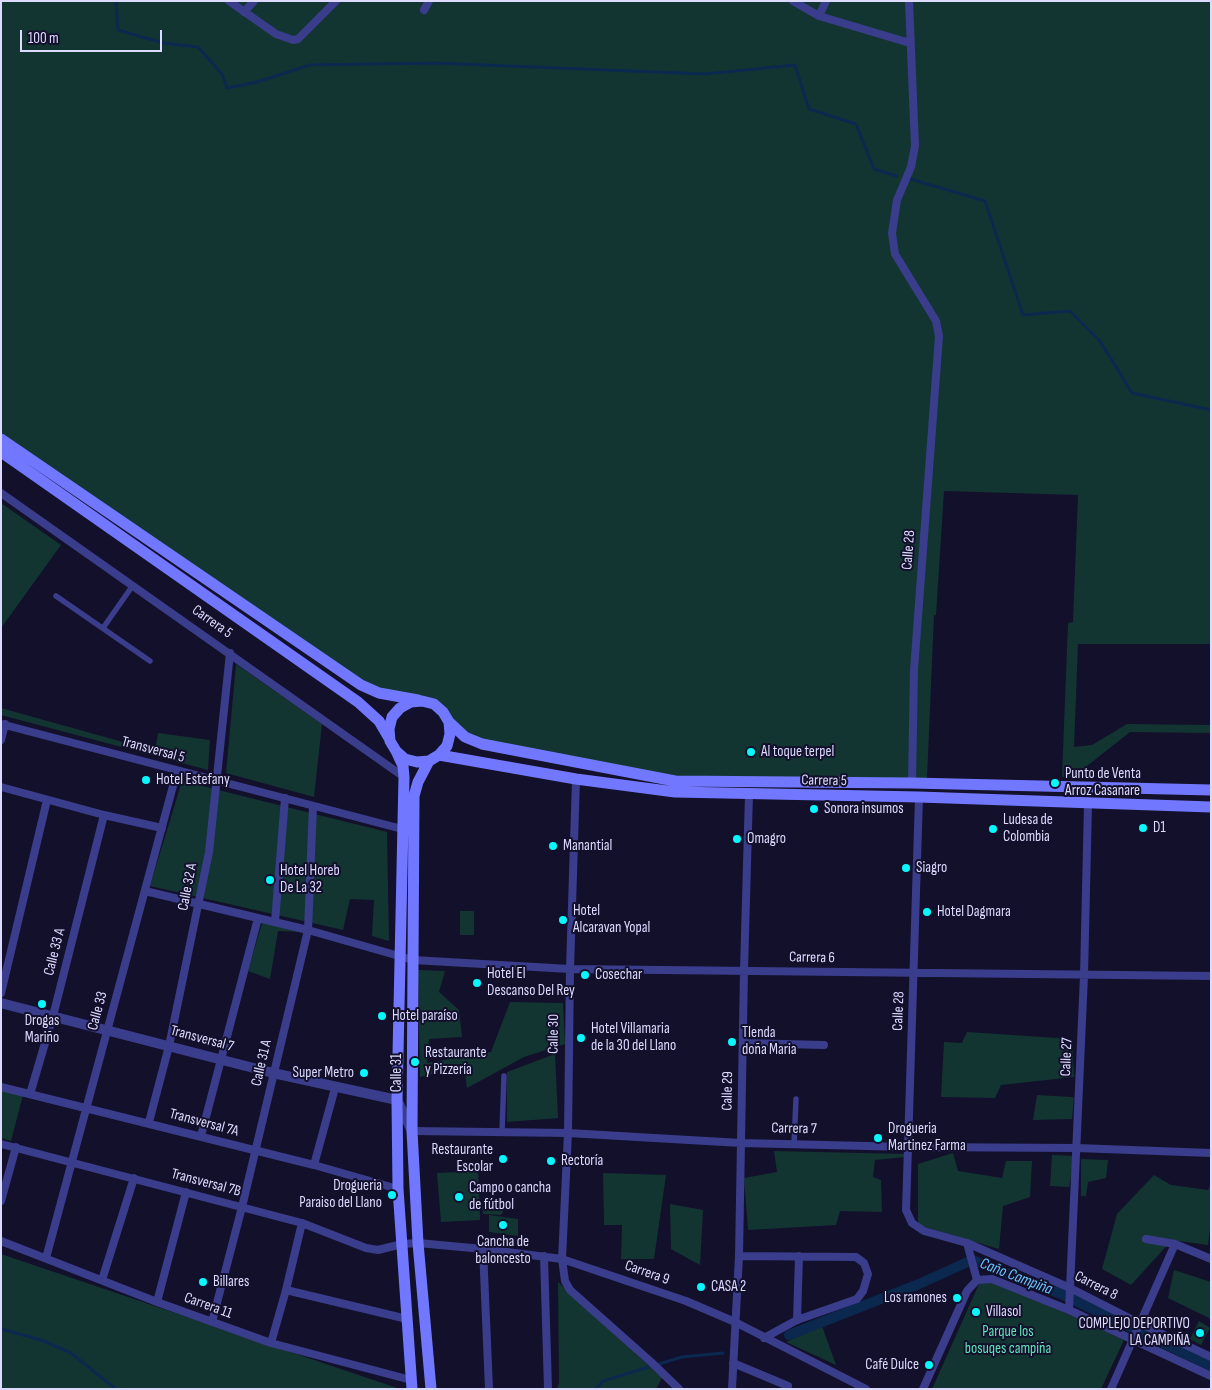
<!DOCTYPE html>
<html>
<head>
<meta charset="utf-8">
<style>
  body { margin:0 }
  #map { position:relative; width:1212px; height:1390px; overflow:hidden; background:#13102b; font-family:"Sofia Sans Condensed",sans-serif }
  canvas { display:block }
  .frame { position:absolute; inset:0; border:2px solid #dcdaff; pointer-events:none }
  .scale { position:absolute; left:20px; top:30px; width:142px; height:22px; box-sizing:border-box; border:2px solid #dcdaff; border-top:0; padding-left:6px; font-size:15px; line-height:18px; white-space:nowrap; color:#dcdaff; -webkit-text-stroke:4px #13102b; paint-order:stroke }
</style>
</head>
<body>
<div id="map">
<canvas width="1212" height="1390"></canvas>
<div class="frame"></div>
<div class="scale">100 m</div>
</div>
<script>
const ctx = document.querySelector('canvas').getContext('2d');
ctx.lineJoin = 'round';
function paint(path, color) {
  ctx.fillStyle = color;
  ctx.fill(path, 'evenodd');
}
function shape(rows) {
  const path = new Path2D();
  for (const r of rows) {
    path.moveTo(r[0], r[1]);
    for (let i = 2; i < r.length; i += 2) path.lineTo(r[i], r[i + 1]);
  }
  return path;
}
function strokePath(path, color, width, dash) {
  ctx.strokeStyle = color;
  ctx.lineWidth = width;
  ctx.lineCap = dash ? 'butt' : 'round';
  ctx.setLineDash(dash || []);
  ctx.stroke(path);
}
function label(font, color, halo, rows, align = 'center') {
  ctx.font = font + ' "Sofia Sans Condensed",sans-serif';
  ctx.lineWidth = 4;
  ctx.setLineDash([]);
  ctx.textBaseline = 'middle';
  ctx.strokeStyle = halo;
  ctx.fillStyle = color;
  for (const [text, x, y, turn = 0] of rows) {
    ctx.save();
    ctx.translate(x, y);
    ctx.rotate((+turn || 0) * Math.PI / 180);
    ctx.textAlign = isNaN(turn) ? turn : align;
    if (halo) ctx.strokeText(text, 0, 0);
    ctx.fillText(text, 0, 0);
    ctx.restore();
  }
}
paint(shape([
  [1,1,1211,1,1211,644,1078,644,1074,747,1092,745,1127,724,1211,725,1211,733,1130,732,1073,777,1062,777,1068,623,1073,622,1078,495,944,491,936,615,934,615,927,778,675,778,483,741,468,735,446,711,380,689,363,681,1,433],
  [1,503,61,545,1,628],
  [236,664,322,724,314,797,226,773],
  [1,708,155,751,158,733,210,740,208,770,1,715],
  [182,781,387,832,389,941,372,936,374,900,350,899,343,930,150,886],
  [460,911,474,911,474,935,460,935],
  [262,923,304,932,278,931,270,979,248,971],
  [418,970,445,971,439,992,459,1010,462,1037,429,1039,427,1063,491,1052,510,1002,563,1003,565,1044,524,1057,467,1088,464,1066,420,1077],
  [967,1032,1072,1039,1074,1077,1001,1085,995,1098,941,1097,944,1042,962,1043],
  [555,1054,558,1118,507,1122,507,1072],
  [1,1090,23,1095,11,1141,1,1138],
  [1037,1095,1072,1097,1074,1098,1072,1119,1033,1120],
  [774,1151,905,1154,905,1157,875,1160,873,1177,881,1180,882,1212,840,1211,836,1225,748,1230,744,1178,777,1172],
  [953,1153,958,1171,1002,1178,1006,1161,1032,1161,1030,1197,1003,1206,999,1249,918,1225,918,1164],
  [1052,1155,1074,1156,1069,1187,1050,1186],
  [1081,1159,1108,1160,1106,1178,1088,1182,1086,1196,1081,1196],
  [478,1171,480,1220,441,1222,437,1173],
  [603,1173,666,1175,654,1259,621,1259,622,1225,604,1225],
  [1154,1175,1171,1185,1208,1190,1211,1184,1211,1220,1208,1245,1172,1240,1131,1285,1102,1269,1117,1214],
  [482,1202,502,1206,504,1210,501,1215,483,1214],
  [670,1204,703,1210,700,1265,671,1249],
  [489,1215,518,1219,518,1236,489,1232],
  [1,1254,400,1389,1,1389],
  [1174,1270,1211,1282,1211,1319,1168,1298],
  [983,1275,1124,1340,1101,1389,932,1389],
  [558,1282,662,1378,656,1389,557,1389,559,1383],
  [1199,1321,1210,1328,1201,1345,1190,1339],
  [822,1326,836,1365,786,1342]
]), '#133532');
strokePath(shape([
  [116,1,118,30,163,43,198,47,222,74,227,88,257,82,310,65,435,63,705,74,795,65,809,109,856,124,874,169,897,176],
  [910,179,985,201,1023,315,1070,311,1100,341,1132,393,1211,410],
  [1,1329,41,1340,71,1353,116,1389],
  [596,1389,603,1381,682,1357,723,1353]
]), '#0b294f', 3);
strokePath(shape([
  [789,1335,919,1284,972,1260,1059,1293,1211,1366]
]), '#0b294f', 10);
strokePath(shape([
  [56,596,150,661],
  [103,628,131,588],
  [502,1132,504,1076],
  [794,1144,796,1099]
]), '#3a3d8b', 5.5);
strokePath(shape([
  [229,1,276,34,293,40,298,39,336,1],
  [793,1,819,16,910,43],
  [909,1,915,146,911,167,897,200,892,233,895,254,936,321,939,336,914,670,912,783],
  [424,10,429,1],
  [244,12,254,1],
  [819,16,826,1],
  [1,493,404,777],
  [1,724,406,830],
  [1,740,5,724],
  [576,779,570,969,568,1133,562,1259,565,1281,570,1290,651,1362,679,1389],
  [1,787,104,815,162,828],
  [919,797,906,1210,912,1223,924,1231,967,1243,1070,1288,1141,1324,1211,1357],
  [145,891,308,930,413,960,570,969,1211,976],
  [275,922,285,798],
  [1,993,47,800],
  [743,1043,824,1045],
  [1,1087,314,1165,398,1189],
  [30,1094,53,1016,104,815],
  [149,1122,169,1046,209,852,230,653],
  [412,1131,568,1133,741,1143,909,1147,1077,1148,1211,1153],
  [201,1136,258,918],
  [1,1144,302,1223,366,1248,378,1250,402,1244,418,1243,483,1249,562,1259,686,1301,735,1322,866,1389],
  [314,1165,335,1088],
  [1,1201,16,1147],
  [1146,1239,1175,1244,1211,1259],
  [1,1241,157,1302,271,1343,411,1380],
  [967,1243,977,1280],
  [483,1249,489,1389],
  [544,1256,548,1389],
  [739,1256,856,1257,864,1263,868,1274,863,1291,857,1299,797,1320,764,1338],
  [46,1258,177,771],
  [102,1280,134,1178],
  [977,1280,992,1279,1069,1310,1211,1376],
  [286,1290,407,1319],
  [157,1302,186,1192],
  [1069,1310,1084,976,1088,804],
  [797,1320,799,1256],
  [212,1322,242,1207,308,930,313,806],
  [271,1343,286,1290,302,1223],
  [733,1363,788,1386],
  [732,1389,739,1256,744,970,749,794],
  [923,1389,967,1291,977,1280],
  [1111,1389,1175,1244]
]), '#3a3d8b', 8);
strokePath(shape([
  [1,1003,273,1073,397,1100,412,1131]
]), '#3a3d8b', 10);
strokePath(shape([
  [1,439,361,685,379,693,418,700],
  [1,452,358,702,379,721,389,738],
  [449,722,450,734,447,746,439,755,429,761,417,762,405,759,396,751,390,741,389,729,392,717,400,708,411,702,422,701,434,704,443,712,449,722,465,737,482,744,675,781,912,783,1211,790],
  [397,753,403,766,404,777,397,1100,398,1189,412,1389],
  [439,755,576,779,675,792,919,797,1211,807],
  [429,761,418,782,414,796,412,1131,418,1243,431,1389]
]), '#7178ff', 11);
for (const [x, y, r, color] of [
  [751,752,5,"#06f9ff"],
  [146,780,5,"#06f9ff"],
  [1055,783,5,"#06f9ff"],
  [814,809,5,"#06f9ff"],
  [1143,828,5,"#06f9ff"],
  [993,829,5,"#06f9ff"],
  [737,839,5,"#06f9ff"],
  [553,846,5,"#06f9ff"],
  [906,868,5,"#06f9ff"],
  [270,880,5,"#06f9ff"],
  [927,912,5,"#06f9ff"],
  [563,920,5,"#06f9ff"],
  [585,975,5,"#06f9ff"],
  [477,983,5,"#06f9ff"],
  [42,1004,5,"#06f9ff"],
  [382,1016,5,"#06f9ff"],
  [581,1038,5,"#06f9ff"],
  [732,1042,5,"#06f9ff"],
  [415,1062,5,"#06f9ff"],
  [364,1073,5,"#06f9ff"],
  [878,1138,5,"#06f9ff"],
  [503,1159,5,"#06f9ff"],
  [551,1161,5,"#06f9ff"],
  [392,1195,5,"#06f9ff"],
  [459,1197,5,"#06f9ff"],
  [503,1225,5,"#06f9ff"],
  [203,1282,5,"#06f9ff"],
  [701,1287,5,"#06f9ff"],
  [957,1298,5,"#06f9ff"],
  [976,1312,5,"#06f9ff"],
  [1200,1333,5,"#06f9ff"],
  [929,1365,5,"#06f9ff"]
]) {
  const dot = new Path2D();
  dot.arc(x, y, r, 0, 2 * Math.PI);
  ctx.fillStyle = color;
  ctx.fill(dot);
  strokePath(dot, '#13102b', 2);
}
label('15px', '#dcdaff', '#13102b', [
  ["Calle 28",909,550,-86],
  ["Carrera 5",212,622,35],
  ["Transversal 5",153,750,15],
  ["Carrera 5",824,781,1],
  ["Calle 32 A",188,887,-79],
  ["Calle 33 A",55,952,-76],
  ["Carrera 6",812,958,1],
  ["Calle 33",98,1011,-75],
  ["Calle 28",899,1011,-88],
  ["Calle 30",554,1034,-89],
  ["Transversal 7",202,1039,15],
  ["Calle 27",1067,1057,-88],
  ["Calle 31 A",262,1063,-77],
  ["Calle 31",397,1073,-90],
  ["Calle 29",728,1091,-89],
  ["Transversal 7A",204,1123,15],
  ["Carrera 7",794,1129,1],
  ["Transversal 7B",206,1183,15],
  ["Carrera 9",647,1273,19],
  ["Carrera 8",1096,1286,27],
  ["Carrera 11",208,1306,20]
]);
label('15px', '#dcdaff', '#13102b', [
  ["Al toque terpel",761,752],
  ["Punto de Venta",1065,774],
  ["Arroz Casanare",1065,791],
  ["Hotel Estefany",156,780],
  ["Sonora insumos",824,809],
  ["Ludesa de",1003,820],
  ["Colombia",1003,837],
  ["D1",1153,828],
  ["Omagro",747,839],
  ["Manantial",563,846],
  ["Siagro",916,868],
  ["Hotel Horeb",280,871],
  ["De La 32",280,888],
  ["Hotel",573,911],
  ["Alcaravan Yopal",573,928],
  ["Hotel Dagmara",937,912],
  ["Hotel El",487,974],
  ["Descanso Del Rey",487,991],
  ["Cosechar",595,975],
  ["Hotel paraíso",392,1016],
  ["Drogas",42,1021,"center"],
  ["Mariño",42,1038,"center"],
  ["Hotel Villamaria",591,1029],
  ["de la 30 del Llano",591,1046],
  ["TIenda",742,1033],
  ["doña Maria",742,1050],
  ["Restaurante",425,1053],
  ["y Pizzería",425,1070],
  ["Super Metro",354,1073,"right"],
  ["Drogueria",888,1129],
  ["Martinez Farma",888,1146],
  ["Restaurante",493,1150,"right"],
  ["Escolar",493,1167,"right"],
  ["Rectoría",561,1161],
  ["Drogueria",382,1186,"right"],
  ["Paraiso del Llano",382,1203,"right"],
  ["Campo o cancha",469,1188],
  ["de fútbol",469,1205],
  ["Cancha de",503,1242,"center"],
  ["baloncesto",503,1259,"center"],
  ["Billares",213,1282],
  ["CASA 2",711,1287],
  ["Los ramones",947,1298,"right"],
  ["Villasol",986,1312],
  ["COMPLEJO DEPORTIVO",1190,1324,"right"],
  ["LA CAMPIÑA",1190,1341,"right"],
  ["Café Dulce",919,1365,"right"]
], 'left');
label('15px', '#61e4ba', '#13102b', [
  ["Parque los",1008,1332],
  ["bosuqes campiña",1008,1349]
]);
label('italic 16px', '#68c4ff', '#13102b', [
  ["Caño Campiña",1016,1277,21]
]);
</script>
</body>
</html>
